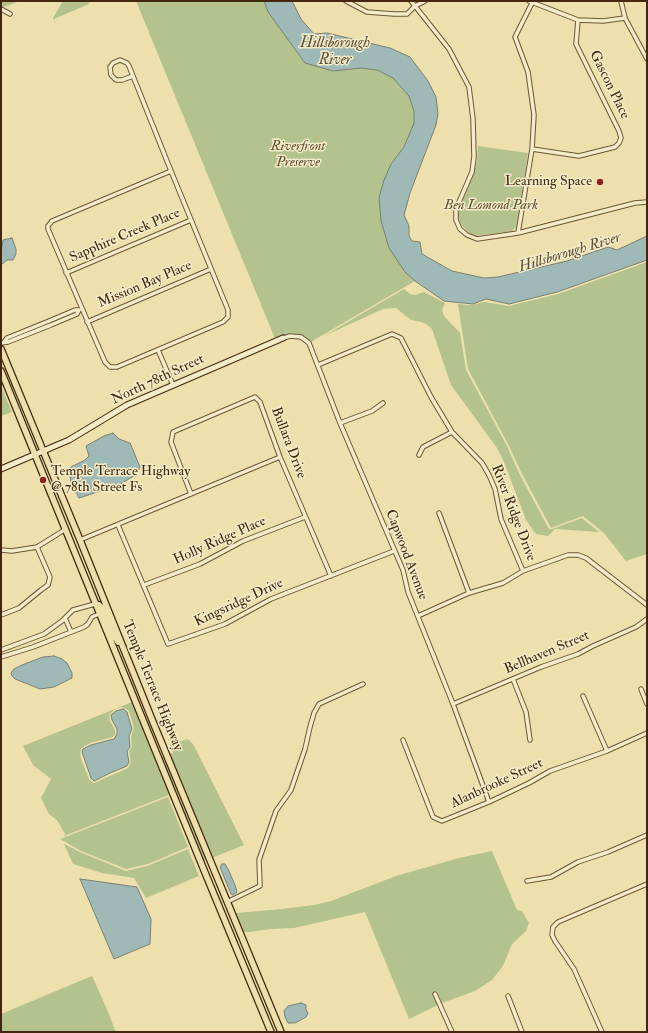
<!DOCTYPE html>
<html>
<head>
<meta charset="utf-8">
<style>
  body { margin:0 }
  #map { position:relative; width:648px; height:1033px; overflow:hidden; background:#eee0ac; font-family:"IM FELL Double Pica",serif }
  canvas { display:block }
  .frame { position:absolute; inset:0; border:2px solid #42270e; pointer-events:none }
</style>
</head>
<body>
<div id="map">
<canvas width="648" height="1033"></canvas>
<div class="frame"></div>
</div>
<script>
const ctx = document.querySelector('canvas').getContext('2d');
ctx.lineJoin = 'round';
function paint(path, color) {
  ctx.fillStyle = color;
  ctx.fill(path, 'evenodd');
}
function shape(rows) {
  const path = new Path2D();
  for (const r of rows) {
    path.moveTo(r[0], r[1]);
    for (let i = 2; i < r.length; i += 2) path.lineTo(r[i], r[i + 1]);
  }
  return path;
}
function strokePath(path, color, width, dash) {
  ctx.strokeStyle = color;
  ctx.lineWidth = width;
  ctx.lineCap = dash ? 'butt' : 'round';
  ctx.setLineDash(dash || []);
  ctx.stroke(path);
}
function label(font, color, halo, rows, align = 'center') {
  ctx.font = font + ' "IM FELL Double Pica",serif';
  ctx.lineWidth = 3;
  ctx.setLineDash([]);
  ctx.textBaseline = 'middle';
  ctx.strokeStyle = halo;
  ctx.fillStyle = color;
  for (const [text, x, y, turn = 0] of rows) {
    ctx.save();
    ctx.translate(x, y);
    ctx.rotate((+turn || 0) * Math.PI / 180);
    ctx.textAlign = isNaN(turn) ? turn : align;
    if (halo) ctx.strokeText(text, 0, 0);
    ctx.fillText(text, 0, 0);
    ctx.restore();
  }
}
paint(shape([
  [1,1,20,1,1,8],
  [63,1,88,1,89,4,54,19,57,28,53,18],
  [136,1,264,1,268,12,333,71,361,68,377,70,393,78,409,96,414,111,414,123,404,147,391,164,405,272,415,281,309,343,301,337,290,336,276,341],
  [478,146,528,153,516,227,512,231,475,236,468,232,460,223,458,215,459,209,474,173,477,160],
  [647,262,647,554,626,561,604,533,583,516,551,528,522,474,509,446,468,369,458,304,471,305,485,302,509,306,558,294],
  [404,289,410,294,415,295,424,292,445,303,442,310,444,316,460,333,466,370,507,446,520,475,549,529,552,529,582,518,599,532,555,529,548,536,536,534,526,520,504,462,497,448,451,385,432,329,426,324,421,322,411,320,396,308,383,309,324,336],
  [1,386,12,412,1,416],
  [132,702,200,867,199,867,169,795,64,836,65,834,57,820,49,814,41,798,51,779,33,765,23,746],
  [122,707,129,711,134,728,131,737,132,747,129,751,131,762,128,768,94,783,89,779,81,759,80,752,82,748,90,743,113,737,115,734,115,730,110,721,109,715,115,709],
  [188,739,193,744,244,845,212,858,169,755,173,753,170,744],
  [164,756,207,860,203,862,161,758],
  [168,797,188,847,148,864,126,869,81,851,60,839],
  [64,844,80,852,126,871,147,866,188,849,199,876,146,898,134,878,102,873,73,864],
  [492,851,517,910,522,911,529,923,526,931,512,944,503,966,492,980,475,991,442,1003,437,991,432,993,438,1005,409,1019,365,912,294,928,271,929,250,932,242,932,236,917,236,913,282,909,314,905,331,901,396,876,459,858],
  [92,976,106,1007,116,1032,1,1032,1,1014]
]), '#b4c38d');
const water = shape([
  [264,1,292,1,301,19,314,34,327,33,390,48,410,57,428,81,436,97,438,114,436,125,410,193,404,215,409,226,409,236,412,241,420,242,422,254,452,271,484,278,498,277,567,261,608,247,617,250,647,236,647,260,557,292,509,304,486,299,473,304,444,301,415,281,405,272,389,248,381,221,379,198,384,180,391,164,404,147,414,123,414,111,409,96,393,78,377,70,361,68,333,71,305,63,268,12,264,1],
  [12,238,16,249,16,254,13,260,7,260,1,265,1,253,3,240,12,238],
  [113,433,119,439,130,443,140,467,137,474,119,485,79,498,71,482,69,471,71,467,85,460,89,456,86,446,104,436,113,433],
  [54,656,62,659,67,663,72,673,72,678,54,687,40,689,15,679,12,676,11,673,14,669,22,665,43,657,54,656],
  [123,709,127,712,132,729,129,736,130,747,127,751,129,762,127,766,110,773,94,781,91,778,82,752,83,749,91,745,114,739,117,734,117,729,112,720,111,715,116,711,123,709],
  [222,864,225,864,228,869,235,885,237,892,233,895,231,894,220,867,222,864],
  [80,879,137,887,151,919,150,944,114,959,80,879],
  [301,1003,306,1005,306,1010,308,1013,306,1017,295,1023,288,1023,285,1017,284,1011,288,1006,301,1003]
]);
paint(water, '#9fbab6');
strokePath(water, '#7a7f73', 1);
const street = shape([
  [346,1,367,12,394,14,407,14,415,6,425,1],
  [411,1,449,49,469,87,473,119,474,157,472,172,459,202,456,210,456,220,460,229,467,235,477,239,518,233,635,203,647,202],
  [529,1,578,20,603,21,625,18],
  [621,1,625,18,647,59],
  [1,9,10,14],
  [133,76,122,80,116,80,111,75,110,67,113,63,120,60,127,63,129,66,171,171],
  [532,149,579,156,615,147,619,143,621,138,619,131,576,44,578,20],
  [171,171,228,310,228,317,223,322,117,367,110,367,105,362,48,229,48,226,52,221,171,171],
  [518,233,532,149,534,115,528,72,515,37,532,3],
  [66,273,191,220],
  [87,322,211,269],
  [283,338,290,336,301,337,309,343,340,423,403,570,408,592,453,704,489,802],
  [1,343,8,342,51,325,77,314,79,310,75,310,49,321,7,338,4,342],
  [158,350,173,385],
  [318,365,392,334,401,338,431,397,452,432,482,463,489,475,495,489,501,519,523,571],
  [340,423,372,411,383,403],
  [419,455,423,447,452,432],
  [191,494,171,442,173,432,255,397,260,402,280,457,331,576],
  [439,513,469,593],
  [118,525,168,644,225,624,271,599,394,551],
  [80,540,280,457],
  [1,550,12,551,37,547,66,529],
  [144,585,200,564,243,541,305,517],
  [1,615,19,608,41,590,48,585,50,577,37,547],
  [418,616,469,593,503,583,523,571,568,555,578,555,586,558,647,605],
  [65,618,71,632],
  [1,650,44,634,62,621,73,610,95,604],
  [1,657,33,647,84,627,88,624,92,617,99,614],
  [513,679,526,712,530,740],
  [641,689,647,704],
  [583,696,607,751],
  [453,704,541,667,578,654,593,646,636,627,647,619],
  [403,740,433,817,442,821,489,802,529,783,550,771,607,751,647,733],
  [527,881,551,877,578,862,608,852,647,835],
  [227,902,260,886,259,860,276,811,291,790,305,749,310,727,314,713,319,704,363,684],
  [435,994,452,1032],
  [508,996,522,1032],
  [602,1032,574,969,555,941,552,935,553,927,558,922,647,884]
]);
const secondary = shape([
  [1,469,69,440,127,405,283,338]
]);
const primary = shape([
  [1,349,80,540,153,722,281,1032],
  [1,371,206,875,271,1032],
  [95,604,99,605,102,608,113,634,118,642]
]);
strokePath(street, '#6d5536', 5.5);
strokePath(secondary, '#42270e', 7);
strokePath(primary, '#42270e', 8);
strokePath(street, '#f4ebc9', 3.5);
strokePath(secondary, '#f4ebc9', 5);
strokePath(primary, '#eee0ac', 5.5);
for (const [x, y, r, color] of [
  [600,182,4,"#8f2418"],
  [43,480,4,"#8f2418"]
]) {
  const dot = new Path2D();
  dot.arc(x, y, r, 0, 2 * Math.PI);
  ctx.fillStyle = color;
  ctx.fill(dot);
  strokePath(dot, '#f4ebc9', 1.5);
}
label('14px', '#42270e', '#f4ebc9', [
  ["Gascon Place",609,85,64],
  ["Sapphire Creek Place",125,236,-23],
  ["Mission Bay Place",145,285,-23],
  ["North 78th Street",158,380,-25],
  ["Bullara Drive",288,443,69],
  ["River Ridge Drive",513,513,69],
  ["Holly Ridge Place",220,541,-24],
  ["Capwood Avenue",406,555,69],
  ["Kingsridge Drive",239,603,-25],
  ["Bellhaven Street",547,653,-23],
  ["Temple Terrace Highway",152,686,68],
  ["Alanbrooke Street",497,784,-25]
]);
label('italic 14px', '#5e4e2e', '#f4ebc9', [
  ["Riverfront",298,147],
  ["Preserve",298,163],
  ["Ben Lomond Park",491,206]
]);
label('14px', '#42270e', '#f4ebc9', [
  ["Learning Space",592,182],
  ["Temple Terrace Highway",51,472,"left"],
  ["@ 78th Street Fs",51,488,"left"]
], 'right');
label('italic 15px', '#594c38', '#f4ebc9', [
  ["Hillsborough",335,44],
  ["River",335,61],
  ["Hillsborough River",570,253,-17]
]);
</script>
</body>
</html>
